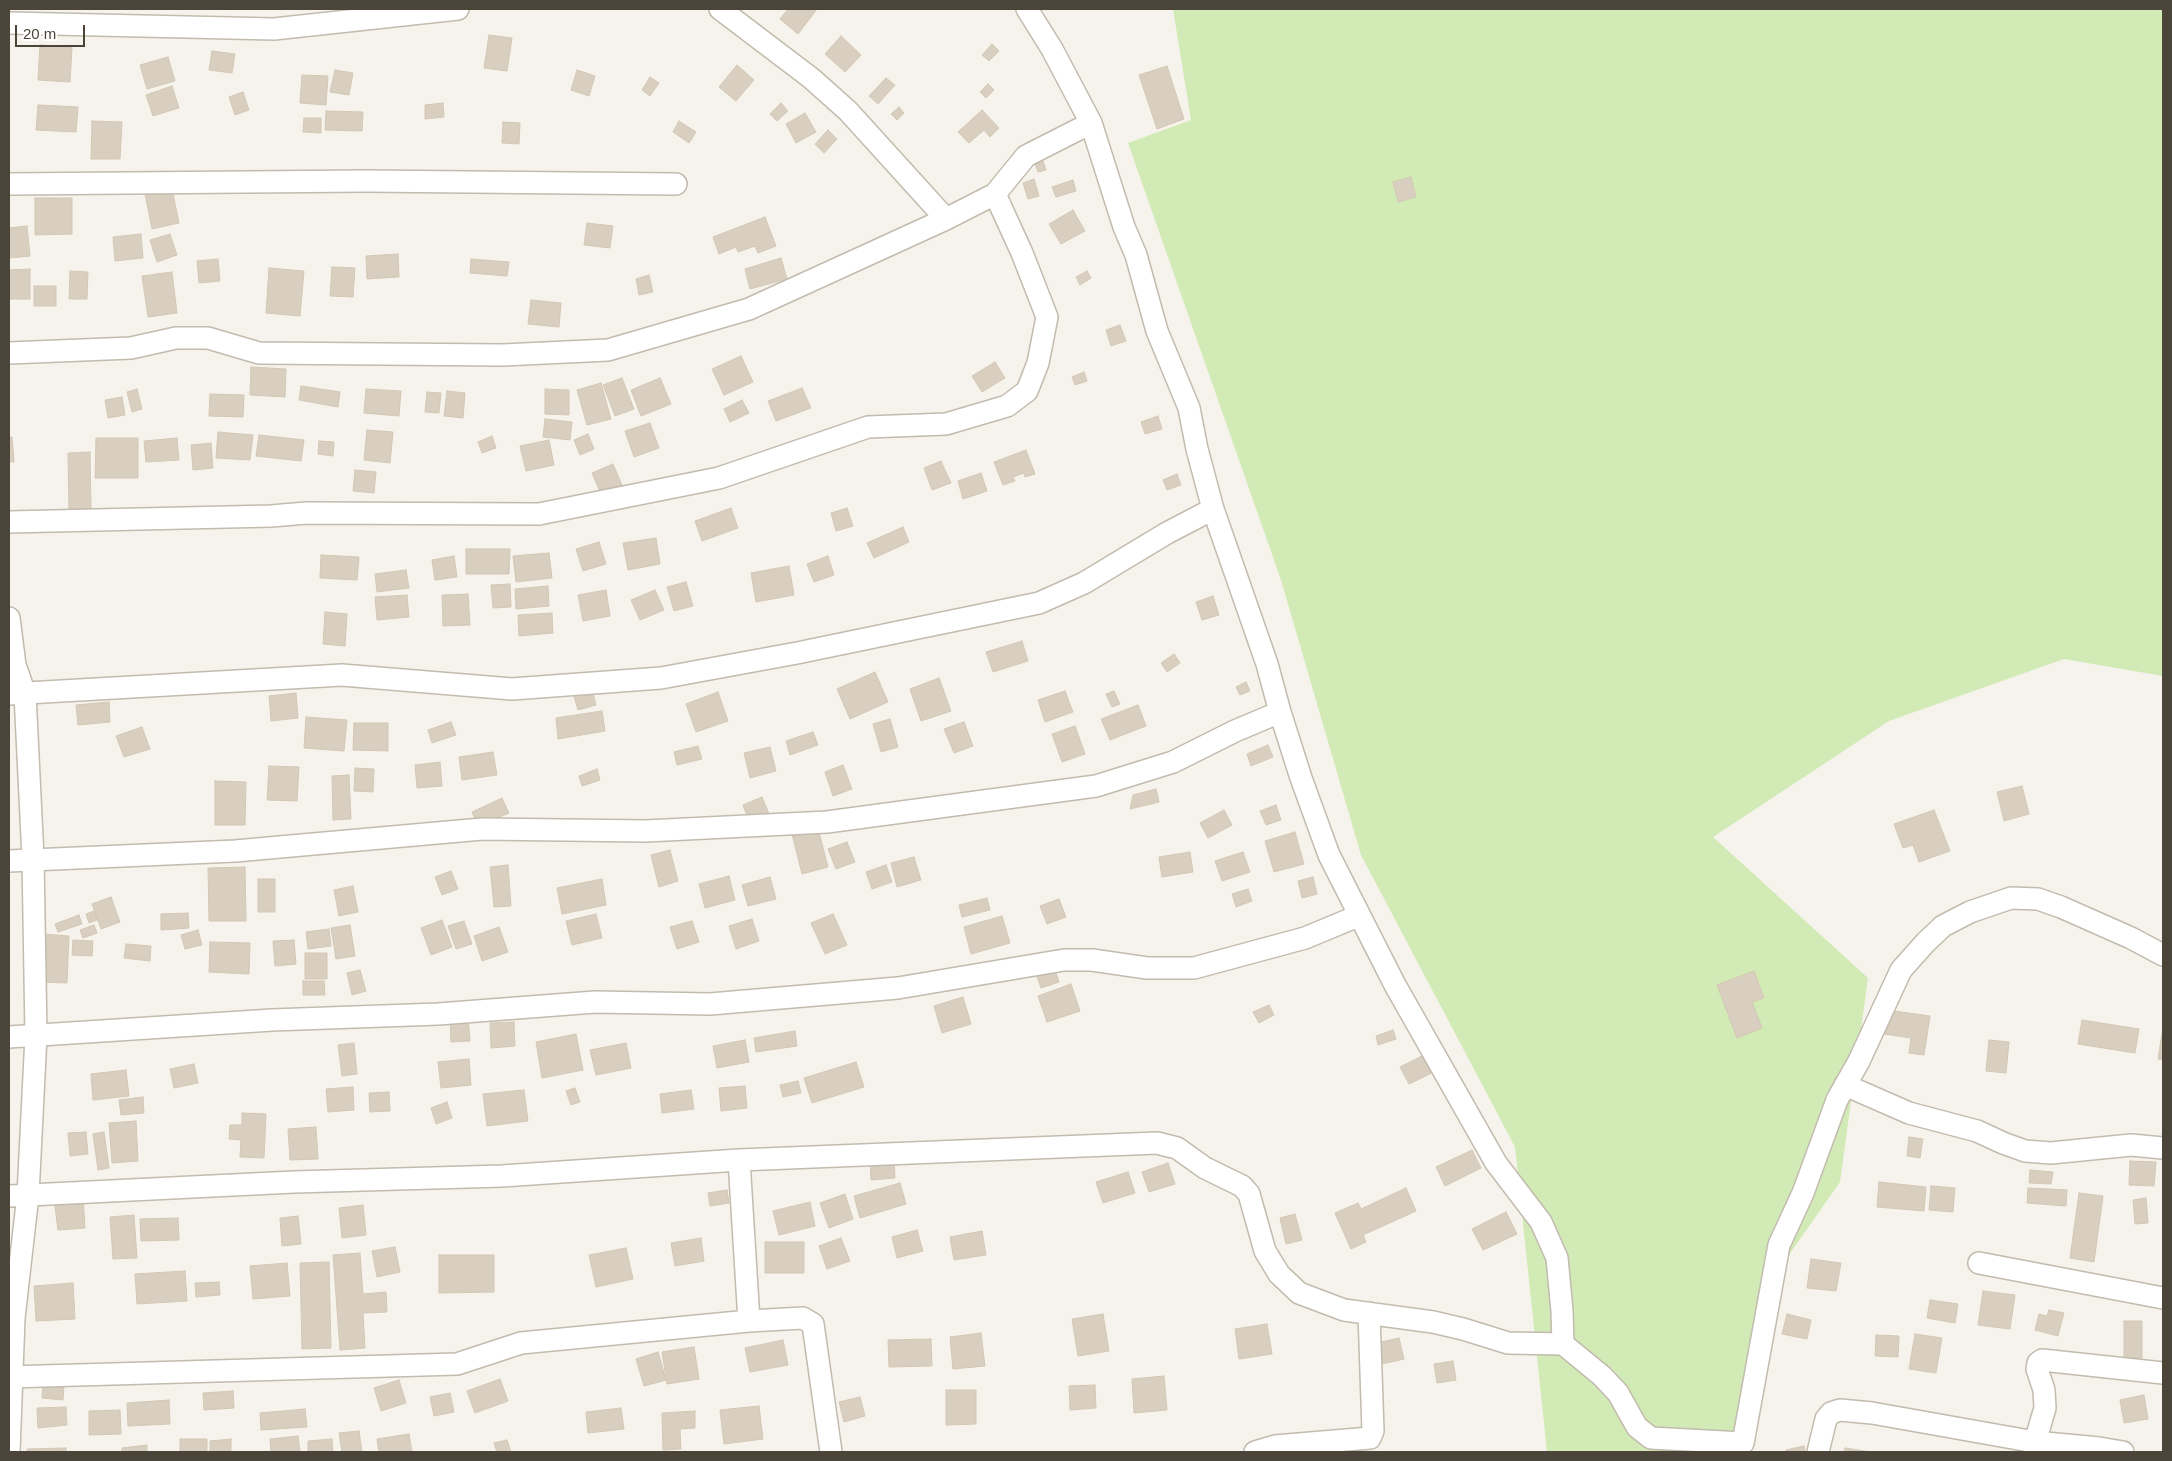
<!DOCTYPE html>
<html>
<head>
<meta charset="utf-8">
<style>
  body { margin:0 }
  #map { position:relative; width:2172px; height:1461px; overflow:hidden; background:#f6f3ec; font-family:Helvetica,sans-serif }
  canvas { display:block }
  .frame { position:absolute; inset:0; border:10px solid #4b4439; pointer-events:none }
  .scale { position:absolute; left:15px; top:25px; width:70px; height:22px; box-sizing:border-box; border:2px solid #4b4439; border-top:0; padding-left:6px; font-size:15px; line-height:18px; white-space:nowrap; color:#4b4439; -webkit-text-stroke:4px #fff; paint-order:stroke }
</style>
</head>
<body>
<div id="map">
<canvas width="2172" height="1461"></canvas>
<div class="frame"></div>
<div class="scale">20 m</div>
</div>
<script>
const ctx = document.querySelector('canvas').getContext('2d');
ctx.lineJoin = 'round';
function paint(path, color) {
  ctx.fillStyle = color;
  ctx.fill(path, 'evenodd');
}
function shape(rows) {
  const path = new Path2D();
  for (const r of rows) {
    path.moveTo(r[0], r[1]);
    for (let i = 2; i < r.length; i += 2) path.lineTo(r[i], r[i + 1]);
  }
  return path;
}
function strokePath(path, color, width, dash) {
  ctx.strokeStyle = color;
  ctx.lineWidth = width;
  ctx.lineCap = dash ? 'butt' : 'round';
  ctx.setLineDash(dash || []);
  ctx.stroke(path);
}
paint(shape([
  [1173,9,2163,9,2163,676,2064,659,1889,721,1713,837,1868,978,1840,1182,1758,1299,1730,1452,1547,1452,1515,1147,1361,855,1281,580,1128,143,1191,120]
]), '#d2eab5');
const building = shape([
  [788,9,817,9,798,34,780,19,788,9],
  [489,35,512,38,507,71,484,68,489,35],
  [841,36,861,55,845,72,825,54,841,36],
  [992,44,999,51,989,61,982,55,992,44],
  [40,45,72,47,70,82,38,80,40,45],
  [212,51,235,54,232,73,209,70,212,51],
  [168,57,175,81,147,89,140,65,168,57],
  [737,65,754,80,736,101,719,87,737,65],
  [1167,66,1184,119,1157,129,1139,75,1167,66],
  [335,70,353,73,349,95,330,92,335,70],
  [577,70,595,76,589,96,571,90,577,70],
  [302,75,328,76,326,105,300,103,302,75],
  [650,77,659,83,650,96,642,90,650,77],
  [886,78,895,85,878,104,869,96,886,78],
  [988,84,994,90,986,98,980,92,988,84],
  [172,86,179,108,153,116,146,95,172,86],
  [243,92,249,110,235,115,229,97,243,92],
  [443,103,444,117,425,119,425,105,443,103],
  [781,103,788,111,777,121,770,114,781,103],
  [38,105,78,107,76,132,36,130,38,105],
  [899,107,904,113,897,120,891,114,899,107],
  [982,110,999,128,990,137,984,130,969,143,958,132,982,110],
  [326,111,363,112,362,131,325,130,326,111],
  [805,113,816,132,796,143,786,124,805,113],
  [304,118,321,118,321,133,303,132,304,118],
  [92,121,122,122,120,159,91,159,92,121],
  [679,121,696,132,689,143,673,132,679,121],
  [503,122,520,123,519,144,502,143,503,122],
  [828,130,837,139,824,153,815,144,828,130],
  [1042,158,1046,170,1038,172,1034,160,1042,158],
  [1411,177,1416,197,1398,202,1393,182,1411,177],
  [1034,179,1039,196,1028,199,1023,183,1034,179],
  [1073,180,1076,191,1056,197,1052,187,1073,180],
  [172,189,179,223,152,229,145,194,172,189],
  [35,198,72,198,72,234,35,235,35,198],
  [1073,210,1085,231,1061,244,1049,224,1073,210],
  [765,217,776,246,758,253,755,246,738,252,736,247,719,254,713,237,765,217],
  [587,223,613,226,610,248,584,245,587,223],
  [27,226,30,256,9,258,9,228,27,226],
  [141,234,143,258,115,261,113,237,141,234],
  [170,234,177,255,157,262,150,240,170,234],
  [398,254,399,277,367,279,366,256,398,254],
  [781,258,787,279,750,289,745,269,781,258],
  [218,259,220,281,199,283,197,261,218,259],
  [471,259,509,262,507,276,470,273,471,259],
  [332,267,355,268,353,297,330,296,332,267],
  [269,268,304,271,300,316,266,313,269,268],
  [30,269,30,299,9,299,9,270,30,269],
  [70,271,88,272,87,299,69,299,70,271],
  [1087,271,1091,278,1080,285,1076,277,1087,271],
  [172,272,177,313,148,317,142,276,172,272],
  [649,275,653,292,639,295,636,279,649,275],
  [34,286,56,286,56,306,34,306,34,286],
  [531,300,561,303,559,327,528,324,531,300],
  [1120,325,1126,341,1111,346,1106,330,1120,325],
  [741,356,753,382,724,395,712,369,741,356],
  [995,362,1005,378,982,392,972,376,995,362],
  [251,367,286,369,285,397,250,395,251,367],
  [1084,372,1087,381,1075,385,1072,377,1084,372],
  [622,378,634,409,615,416,603,385,622,378],
  [660,378,671,404,641,416,631,390,660,378],
  [601,383,611,419,587,425,577,390,601,383],
  [301,386,340,392,338,407,299,400,301,386],
  [802,388,811,408,776,421,768,401,802,388],
  [137,389,142,409,132,412,127,392,137,389],
  [366,389,401,391,399,416,364,413,366,389],
  [545,389,569,390,569,415,545,414,545,389],
  [447,391,465,393,463,418,444,416,447,391],
  [427,392,441,393,439,413,425,412,427,392],
  [210,394,244,395,243,417,209,416,210,394],
  [122,397,125,415,108,418,105,400,122,397],
  [742,400,749,413,730,422,724,409,742,400],
  [1158,416,1162,429,1145,434,1141,422,1158,416],
  [545,419,572,422,570,440,543,437,545,419],
  [650,423,659,448,634,457,625,431,650,423],
  [367,430,393,432,390,463,364,460,367,430],
  [218,432,253,435,250,460,216,458,218,432],
  [588,434,594,449,580,455,574,440,588,434],
  [259,435,304,440,301,461,256,456,259,435],
  [492,436,496,448,482,453,478,442,492,436],
  [9,437,12,437,14,462,9,462,9,437],
  [96,438,138,438,138,478,95,478,96,438],
  [177,438,179,460,146,462,144,441,177,438],
  [549,440,554,465,526,471,520,446,549,440],
  [319,441,334,442,333,456,318,454,319,441],
  [211,443,213,468,193,470,191,445,211,443],
  [1026,450,1035,474,1025,477,1024,473,1013,477,1015,481,1003,485,994,462,1026,450],
  [90,452,91,510,69,510,68,453,90,452],
  [941,461,951,483,932,490,924,468,941,461],
  [613,464,622,485,601,494,592,473,613,464],
  [355,470,376,472,374,493,353,491,355,470],
  [981,473,987,491,963,499,958,481,981,473],
  [1177,474,1181,485,1167,490,1163,480,1177,474],
  [731,508,738,528,702,541,695,521,731,508],
  [847,508,853,526,836,531,831,513,847,508],
  [903,527,909,542,874,558,867,543,903,527],
  [656,538,660,564,628,570,623,543,656,538],
  [599,542,606,564,583,571,576,549,599,542],
  [466,549,510,549,509,574,466,574,466,549],
  [549,553,552,578,516,582,513,556,549,553],
  [321,555,359,557,357,580,320,578,321,555],
  [454,556,457,577,435,580,432,560,454,556],
  [828,556,834,575,814,582,807,564,828,556],
  [789,566,794,595,756,602,751,573,789,566],
  [406,570,409,588,377,592,375,574,406,570],
  [686,582,693,606,674,611,667,587,686,582],
  [510,584,511,607,493,608,491,585,510,584],
  [548,586,549,606,516,609,515,589,548,586],
  [606,590,610,616,583,621,578,595,606,590],
  [655,590,664,610,640,620,631,600,655,590],
  [468,594,470,625,443,626,442,595,468,594],
  [407,595,409,617,377,620,375,597,407,595],
  [1213,596,1219,615,1202,620,1196,602,1213,596],
  [325,612,347,614,345,646,323,644,325,612],
  [552,613,553,633,519,636,518,615,552,613],
  [1022,641,1028,661,993,672,986,652,1022,641],
  [1174,654,1180,663,1167,672,1161,663,1174,654],
  [875,672,888,702,850,719,837,689,875,672],
  [939,678,951,711,921,721,910,689,939,678],
  [1246,682,1250,691,1240,695,1236,687,1246,682],
  [592,689,596,705,578,710,573,693,592,689],
  [1065,691,1073,712,1045,722,1038,700,1065,691],
  [1114,691,1120,704,1112,707,1106,694,1114,691],
  [718,692,728,721,696,732,686,704,718,692],
  [296,693,298,718,271,721,269,696,296,693],
  [109,702,110,722,78,725,76,705,109,702],
  [1138,705,1146,726,1110,740,1101,719,1138,705],
  [602,711,605,731,558,739,556,718,602,711],
  [306,717,347,720,344,751,304,748,306,717],
  [890,719,898,747,881,752,873,724,890,719],
  [451,722,456,735,432,743,428,730,451,722],
  [964,722,973,746,954,753,944,729,964,722],
  [354,723,388,723,388,751,353,750,354,723],
  [1075,726,1085,754,1062,762,1052,734,1075,726],
  [142,727,150,749,124,757,116,736,142,727],
  [813,732,818,745,790,755,786,741,813,732],
  [1268,745,1273,757,1251,766,1247,754,1268,745],
  [698,746,702,759,677,765,674,752,698,746],
  [770,747,776,771,750,778,744,753,770,747],
  [493,752,497,775,462,780,459,757,493,752],
  [440,762,442,786,417,788,415,765,440,762],
  [843,765,852,789,833,796,825,772,843,765],
  [269,766,299,767,297,801,267,800,269,766],
  [355,768,374,769,373,792,354,791,355,768],
  [597,769,600,780,582,786,579,776,597,769],
  [349,775,351,819,333,820,332,776,349,775],
  [215,781,246,782,245,825,215,825,215,781],
  [2022,786,2029,814,2004,821,1997,792,2022,786],
  [1156,789,1159,802,1130,809,1133,795,1156,789],
  [762,797,769,814,749,821,743,805,762,797],
  [502,798,509,813,478,826,472,812,502,798],
  [1276,805,1281,820,1266,825,1260,811,1276,805],
  [1224,810,1232,825,1208,838,1200,823,1224,810],
  [1934,810,1950,851,1919,862,1913,845,1903,848,1894,824,1934,810],
  [818,828,828,867,802,874,792,834,818,828],
  [1295,832,1304,864,1274,872,1265,841,1295,832],
  [847,842,855,862,836,869,828,849,847,842],
  [670,850,678,881,659,887,651,855,670,850],
  [1190,852,1193,872,1162,877,1159,857,1190,852],
  [1243,852,1250,872,1222,881,1215,861,1243,852],
  [914,857,921,880,897,887,891,863,914,857],
  [508,865,511,906,494,907,490,867,508,865],
  [886,865,892,882,872,889,866,872,886,865],
  [245,867,246,921,209,921,208,868,245,867],
  [451,871,458,889,442,895,435,877,451,871],
  [729,876,735,900,705,908,699,884,729,876],
  [770,877,776,899,748,906,742,885,770,877],
  [1313,877,1317,894,1302,898,1298,881,1313,877],
  [258,879,275,879,275,912,258,912,258,879],
  [602,879,606,905,562,914,557,888,602,879],
  [353,886,358,912,339,916,334,890,353,886],
  [1248,889,1252,901,1236,907,1232,894,1248,889],
  [111,897,120,922,101,929,92,904,111,897],
  [987,898,990,910,962,917,959,905,987,898],
  [1059,899,1066,917,1047,924,1040,906,1059,899],
  [94,911,97,920,89,923,86,914,94,911],
  [188,913,189,928,161,930,161,914,188,913],
  [596,914,602,938,572,945,566,921,596,914],
  [833,914,847,945,825,954,811,923,833,914],
  [79,915,82,924,58,932,55,924,79,915],
  [1002,916,1010,943,971,954,964,927,1002,916],
  [752,919,759,941,736,949,729,926,752,919],
  [442,920,452,947,431,955,421,928,442,920],
  [464,921,472,944,456,949,448,926,464,921],
  [692,921,699,942,677,949,670,927,692,921],
  [94,925,97,933,83,938,80,930,94,925],
  [350,925,355,956,336,959,331,928,350,925],
  [499,927,508,952,482,961,474,936,499,927],
  [329,929,331,946,308,949,306,932,329,929],
  [198,930,202,945,185,949,181,935,198,930],
  [42,934,69,936,67,983,39,982,42,934],
  [73,940,93,941,92,956,72,955,73,940],
  [294,940,296,964,275,966,273,941,294,940],
  [210,942,250,943,249,974,209,972,210,942],
  [126,944,151,946,150,961,124,958,126,944],
  [305,953,327,953,327,979,305,979,305,953],
  [1053,964,1059,982,1041,988,1035,971,1053,964],
  [360,970,366,991,352,995,347,973,360,970],
  [1754,971,1764,998,1752,1002,1762,1028,1737,1038,1717,985,1754,971],
  [303,981,324,981,325,995,303,995,303,981],
  [1071,984,1080,1011,1047,1022,1038,996,1071,984],
  [963,997,971,1024,942,1033,934,1006,963,997],
  [1269,1005,1274,1015,1259,1023,1253,1012,1269,1005],
  [1887,1010,1930,1016,1924,1055,1909,1053,1911,1038,1884,1034,1887,1010],
  [468,1016,470,1041,451,1042,450,1017,468,1016],
  [2082,1020,2139,1029,2135,1053,2078,1044,2082,1020],
  [514,1022,515,1046,491,1048,490,1023,514,1022],
  [1393,1030,1396,1039,1378,1045,1376,1036,1393,1030],
  [795,1031,797,1046,756,1052,754,1038,795,1031],
  [576,1034,583,1070,542,1078,536,1042,576,1034],
  [2162,1034,2163,1034,2163,1060,2158,1059,2162,1034],
  [745,1040,749,1062,717,1068,713,1046,745,1040],
  [1989,1040,2009,1042,2006,1073,1986,1071,1989,1040],
  [354,1043,357,1074,342,1076,338,1045,354,1043],
  [626,1043,631,1068,596,1075,590,1050,626,1043],
  [1424,1055,1432,1073,1409,1084,1400,1067,1424,1055],
  [469,1059,471,1085,441,1088,438,1062,469,1059],
  [856,1062,864,1087,812,1103,804,1078,856,1062],
  [194,1064,198,1083,174,1088,170,1069,194,1064],
  [126,1070,129,1096,93,1100,91,1074,126,1070],
  [798,1081,801,1093,783,1097,780,1085,798,1081],
  [745,1086,747,1108,721,1111,719,1088,745,1086],
  [353,1087,354,1110,328,1112,326,1089,353,1087],
  [575,1088,580,1102,571,1105,566,1091,575,1088],
  [524,1090,528,1121,487,1126,483,1094,524,1090],
  [691,1090,694,1109,662,1113,660,1094,691,1090],
  [389,1092,390,1111,370,1112,369,1093,389,1092],
  [143,1097,144,1113,121,1115,119,1100,143,1097],
  [447,1102,452,1118,436,1124,431,1108,447,1102],
  [242,1113,266,1114,264,1158,240,1157,241,1140,229,1139,230,1125,242,1125,242,1113],
  [136,1121,138,1161,112,1163,109,1123,136,1121],
  [316,1127,318,1159,290,1160,288,1129,316,1127],
  [86,1132,88,1154,70,1156,68,1133,86,1132],
  [104,1132,109,1168,98,1170,93,1134,104,1132],
  [1909,1137,1923,1139,1920,1158,1907,1156,1909,1137],
  [1472,1150,1481,1168,1445,1186,1436,1167,1472,1150],
  [894,1155,895,1178,871,1180,870,1157,894,1155],
  [2130,1161,2156,1162,2154,1186,2129,1185,2130,1161],
  [1168,1163,1175,1184,1149,1192,1142,1172,1168,1163],
  [2030,1170,2053,1172,2051,1184,2029,1183,2030,1170],
  [1128,1172,1135,1193,1103,1203,1096,1182,1128,1172],
  [1879,1182,1926,1187,1924,1211,1877,1207,1879,1182],
  [900,1183,906,1204,860,1218,854,1196,900,1183],
  [1931,1186,1955,1188,1953,1212,1929,1210,1931,1186],
  [1406,1188,1416,1211,1363,1235,1366,1242,1351,1249,1335,1213,1358,1203,1361,1209,1406,1188],
  [2028,1188,2067,1190,2066,1206,2027,1203,2028,1188],
  [727,1190,729,1203,710,1206,708,1193,727,1190],
  [2079,1193,2103,1196,2094,1262,2070,1258,2079,1193],
  [845,1194,853,1219,829,1228,820,1203,845,1194],
  [83,1197,85,1228,58,1230,54,1199,83,1197],
  [2146,1198,2148,1223,2135,1224,2133,1200,2146,1198],
  [810,1202,815,1226,779,1235,773,1211,810,1202],
  [363,1205,366,1235,342,1238,339,1208,363,1205],
  [1506,1212,1517,1234,1483,1250,1472,1229,1506,1212],
  [1295,1214,1302,1240,1286,1244,1280,1218,1295,1214],
  [134,1215,137,1258,113,1259,110,1217,134,1215],
  [298,1216,301,1244,282,1246,280,1218,298,1216],
  [178,1218,179,1240,141,1241,140,1219,178,1218],
  [917,1230,923,1251,897,1258,892,1237,917,1230],
  [982,1231,986,1255,954,1260,950,1237,982,1231],
  [701,1238,704,1261,675,1266,671,1243,701,1238],
  [841,1238,850,1261,827,1269,819,1246,841,1238],
  [765,1242,804,1242,804,1273,765,1273,765,1242],
  [395,1247,400,1272,377,1277,372,1251,395,1247],
  [626,1248,633,1279,596,1287,589,1255,626,1248],
  [360,1253,363,1294,386,1292,387,1312,363,1313,365,1348,340,1350,333,1255,360,1253],
  [439,1255,494,1255,494,1292,439,1293,439,1255],
  [1811,1259,1841,1263,1836,1291,1807,1288,1811,1259],
  [329,1262,331,1348,302,1349,300,1263,329,1262],
  [287,1263,290,1296,253,1299,250,1266,287,1263],
  [185,1271,187,1301,137,1304,135,1274,185,1271],
  [219,1282,220,1295,196,1297,195,1283,219,1282],
  [73,1283,75,1319,36,1321,34,1286,73,1283],
  [1983,1291,2015,1295,2010,1329,1978,1325,1983,1291],
  [1930,1300,1958,1304,1955,1323,1927,1318,1930,1300],
  [2049,1310,2064,1313,2058,1336,2035,1330,2039,1314,2047,1316,2049,1310],
  [1103,1314,1109,1351,1078,1356,1072,1319,1103,1314],
  [1787,1314,1811,1320,1807,1339,1782,1334,1787,1314],
  [2124,1321,2142,1321,2142,1358,2124,1358,2124,1321],
  [1267,1324,1272,1354,1239,1359,1235,1329,1267,1324],
  [981,1333,985,1366,953,1369,950,1337,981,1333],
  [1915,1334,1942,1338,1936,1373,1909,1369,1915,1334],
  [1876,1335,1899,1336,1898,1357,1875,1356,1876,1335],
  [1399,1338,1404,1359,1382,1364,1377,1343,1399,1338],
  [931,1339,932,1366,889,1367,888,1340,931,1339],
  [783,1340,788,1365,750,1372,745,1348,783,1340],
  [694,1347,699,1379,667,1384,662,1352,694,1347],
  [658,1352,666,1380,644,1386,636,1359,658,1352],
  [1453,1361,1456,1380,1437,1383,1434,1364,1453,1361],
  [1164,1376,1167,1410,1134,1413,1132,1379,1164,1376],
  [500,1379,508,1401,475,1413,467,1391,500,1379],
  [399,1380,406,1403,381,1411,374,1388,399,1380],
  [43,1383,64,1384,63,1400,42,1398,43,1383],
  [1095,1385,1096,1408,1070,1410,1069,1386,1095,1385],
  [946,1390,976,1390,976,1424,946,1425,946,1390],
  [233,1391,234,1408,204,1410,203,1393,233,1391],
  [450,1393,454,1412,434,1416,430,1397,450,1393],
  [2144,1395,2148,1419,2124,1423,2120,1400,2144,1395],
  [860,1397,865,1416,844,1422,839,1402,860,1397],
  [169,1400,170,1424,128,1426,127,1403,169,1400],
  [759,1406,763,1439,724,1444,720,1410,759,1406],
  [66,1407,67,1425,38,1428,37,1408,66,1407],
  [621,1408,624,1429,588,1433,586,1412,621,1408],
  [305,1409,307,1427,261,1430,260,1413,305,1409],
  [120,1410,121,1434,89,1435,89,1411,120,1410],
  [695,1411,695,1428,680,1429,681,1449,663,1450,662,1413,695,1411],
  [359,1431,362,1452,342,1452,339,1433,359,1431],
  [409,1434,412,1452,379,1452,377,1439,409,1434],
  [298,1436,300,1452,271,1452,270,1439,298,1436],
  [180,1439,207,1439,207,1452,180,1452,180,1439],
  [231,1439,231,1452,210,1452,210,1441,231,1439],
  [332,1439,333,1452,308,1452,308,1441,332,1439],
  [507,1440,511,1452,497,1452,494,1443,507,1440],
  [147,1445,147,1452,122,1452,122,1448,147,1445],
  [1804,1446,1805,1452,1786,1452,1786,1450,1804,1446],
  [66,1448,66,1452,27,1452,27,1449,66,1448],
  [1845,1448,1871,1452,1844,1452,1845,1448]
]);
paint(building, '#d8cfc1');
strokePath(building, '#d3c7b4', 1);
const street = shape([
  [720,9,811,78,848,111,946,219],
  [1027,9,1052,49,1091,123,1124,227,1136,255,1157,331,1189,408,1197,449,1213,509,1267,664,1280,712,1301,778,1329,855,1395,985,1496,1163,1541,1222,1557,1258,1562,1311,1563,1344],
  [9,23,274,29,458,9],
  [9,184,366,181,676,184],
  [9,353,131,348,176,338,208,338,259,353,503,355,608,350,749,309,946,219,995,194,1026,156,1091,123],
  [9,522,271,516,306,513,539,514,719,478,868,427,946,424,1007,406,1027,391,1038,363,1047,317,1022,253,995,194],
  [9,618,15,665,25,694,33,858,36,1036,28,1195,14,1318,9,1452],
  [9,694,342,675,512,689,661,678,797,653,1039,603,1084,583,1167,533,1213,509],
  [9,861,235,851,482,829,646,831,827,822,1096,786,1173,762,1235,731,1280,712],
  [9,1037,272,1020,438,1014,595,1002,710,1004,898,988,1064,960,1092,960,1147,968,1194,968,1305,938,1358,916],
  [1845,1085,1909,1113,1977,1131,2003,1143,2025,1151,2051,1153,2131,1145,2163,1148],
  [739,1160,749,1321],
  [9,1196,294,1182,502,1176,739,1160,1157,1143,1177,1148,1205,1168,1242,1186,1249,1194,1265,1251,1279,1274,1299,1293,1344,1310,1433,1322,1463,1329,1508,1343,1563,1344,1602,1376,1618,1393,1637,1427,1651,1438,1743,1443,1779,1245,1803,1193,1837,1100,1859,1061,1901,970,1926,942,1943,926,1970,912,2011,898,2038,899,2061,907,2131,938,2163,955],
  [1979,1263,2163,1298],
  [9,1377,457,1364,521,1343,749,1321,803,1318,813,1324,831,1452],
  [1255,1452,1275,1446,1370,1438,1373,1431,1369,1313],
  [1818,1452,1826,1419,1831,1413,1840,1410,1872,1413,2035,1442,2099,1448,2123,1452],
  [2034,1452,2035,1442,2045,1408,2044,1390,2037,1369,2038,1363,2042,1360,2163,1373]
]);
strokePath(street, '#c2bbae', 24);
strokePath(street, '#fff', 21);
</script>
</body>
</html>
